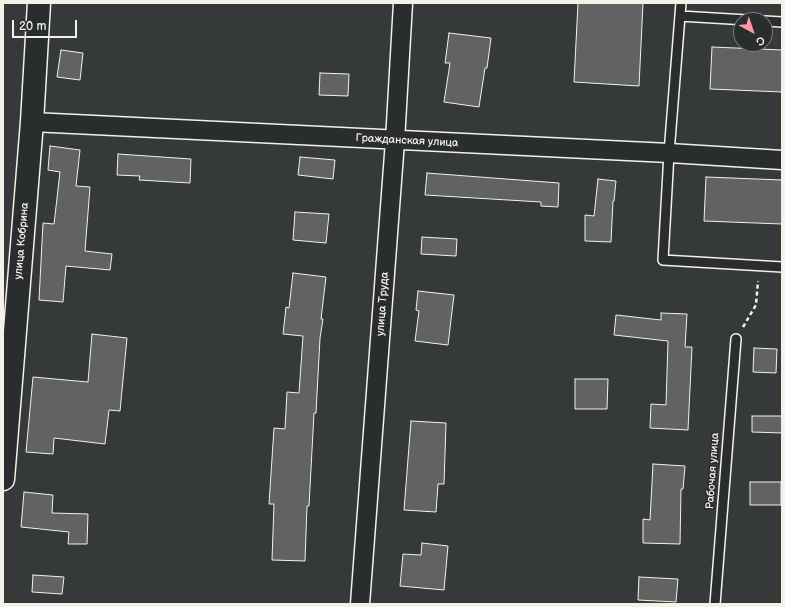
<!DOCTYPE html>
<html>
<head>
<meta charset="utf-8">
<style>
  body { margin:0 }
  #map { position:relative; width:785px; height:607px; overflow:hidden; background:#363939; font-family:"Balsamiq Sans",sans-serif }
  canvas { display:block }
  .frame { position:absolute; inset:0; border:4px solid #f4f1e8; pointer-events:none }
  .north { position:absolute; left:733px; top:12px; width:40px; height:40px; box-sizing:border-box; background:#2a2d2e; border:1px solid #7b7b78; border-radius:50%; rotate:140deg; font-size:11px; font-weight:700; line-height:16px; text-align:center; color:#f4f1e8 }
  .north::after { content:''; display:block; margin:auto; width:14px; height:18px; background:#ff9aa2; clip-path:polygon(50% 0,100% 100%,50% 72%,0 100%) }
  .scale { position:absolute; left:12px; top:20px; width:65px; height:18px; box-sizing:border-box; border:2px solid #f4f1e8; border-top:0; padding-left:5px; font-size:12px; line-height:14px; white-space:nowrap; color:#f4f1e8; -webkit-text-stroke:3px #2a2d2e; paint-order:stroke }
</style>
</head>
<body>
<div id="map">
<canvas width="785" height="607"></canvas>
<div class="frame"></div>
<div class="north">С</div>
<div class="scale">20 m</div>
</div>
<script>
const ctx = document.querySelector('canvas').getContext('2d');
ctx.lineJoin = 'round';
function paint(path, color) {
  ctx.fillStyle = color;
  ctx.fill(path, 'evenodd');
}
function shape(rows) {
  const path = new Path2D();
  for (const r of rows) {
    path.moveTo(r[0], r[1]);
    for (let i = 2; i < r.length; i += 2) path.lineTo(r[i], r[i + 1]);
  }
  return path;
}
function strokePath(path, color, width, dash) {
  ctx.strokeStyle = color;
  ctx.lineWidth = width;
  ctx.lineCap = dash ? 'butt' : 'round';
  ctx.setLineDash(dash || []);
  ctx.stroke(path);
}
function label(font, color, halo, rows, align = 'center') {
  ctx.font = font + ' "Balsamiq Sans",sans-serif';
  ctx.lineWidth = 3;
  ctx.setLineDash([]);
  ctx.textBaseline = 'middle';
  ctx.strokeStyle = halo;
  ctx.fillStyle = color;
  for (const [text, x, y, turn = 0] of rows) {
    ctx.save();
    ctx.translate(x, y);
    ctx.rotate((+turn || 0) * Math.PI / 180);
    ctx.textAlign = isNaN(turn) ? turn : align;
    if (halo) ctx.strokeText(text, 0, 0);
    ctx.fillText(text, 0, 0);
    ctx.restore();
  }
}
const building = shape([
  [578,3,643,3,639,86,574,82,578,3],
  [449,33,491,38,487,68,485,68,479,107,444,102,450,63,445,63,449,33],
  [712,47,782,50,782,92,710,89,712,47],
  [61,50,83,53,80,80,57,77,61,50],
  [320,73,349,74,348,96,319,95,320,73],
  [50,146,80,150,76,186,90,187,85,251,112,254,110,270,66,266,63,302,39,300,43,223,54,224,60,172,48,170,50,146],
  [118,154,191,159,190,183,139,180,140,176,117,175,118,154],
  [300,157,335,160,333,179,298,175,300,157],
  [427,173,559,183,558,207,541,206,541,202,425,195,427,173],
  [706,177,782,180,782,224,704,221,706,177],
  [598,179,616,181,614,201,613,201,611,242,585,241,585,215,594,216,598,179],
  [295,212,329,214,326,243,293,240,295,212],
  [422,237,457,239,456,256,421,254,422,237],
  [293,273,326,277,321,319,323,319,320,338,316,413,314,413,309,506,307,506,305,561,272,560,274,504,269,504,274,428,285,429,287,392,299,393,303,336,283,334,286,307,289,308,293,273],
  [418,291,454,295,448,345,415,341,419,311,416,310,418,291],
  [661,313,687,314,685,347,692,347,688,430,650,428,651,404,666,405,668,341,614,335,616,315,661,320,661,313],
  [92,334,127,338,120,411,109,410,105,444,54,438,53,454,26,452,33,377,88,382,92,334],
  [754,348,777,349,776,373,753,372,754,348],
  [575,379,608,379,607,409,575,409,575,379],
  [752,416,782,416,782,433,752,432,752,416],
  [411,421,446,423,444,484,438,484,436,512,404,510,411,421],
  [653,464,685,466,683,489,681,489,680,544,643,543,643,519,650,520,653,464],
  [750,482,781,482,781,505,750,505,750,482],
  [24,492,53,495,52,513,88,514,87,544,68,544,69,532,21,527,24,492],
  [422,543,448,546,444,590,400,586,403,554,421,555,422,543],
  [33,575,64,577,62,594,32,592,33,575],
  [639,577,678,579,676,602,638,600,639,577]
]);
paint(building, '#616362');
strokePath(building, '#f4f1e8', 1);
const service = shape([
  [681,3,669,153,663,260,782,267],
  [680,16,747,20],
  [765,21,782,22],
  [715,604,736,339]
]);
const minor = shape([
  [32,122,669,153,782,160],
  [360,604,395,141,403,3]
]);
const secondary = shape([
  [3,479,32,122,39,3]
]);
strokePath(service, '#f4f1e8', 12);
strokePath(minor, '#f4f1e8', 21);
strokePath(secondary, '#f4f1e8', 25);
strokePath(shape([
  [743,327,756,305,758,281]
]), '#f4f1e8', 2.5, [4, 3]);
strokePath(service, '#2a2d2e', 9);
strokePath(minor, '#2a2d2e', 18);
strokePath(secondary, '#2a2d2e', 22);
label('11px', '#f4f1e8', '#2a2d2e', [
  ["Гражданская улица",407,141,3],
  ["улица Кобрина",22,241,-85],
  ["улица Труда",383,304,-86],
  ["Рабочая улица",713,471,-86]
]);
</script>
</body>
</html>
